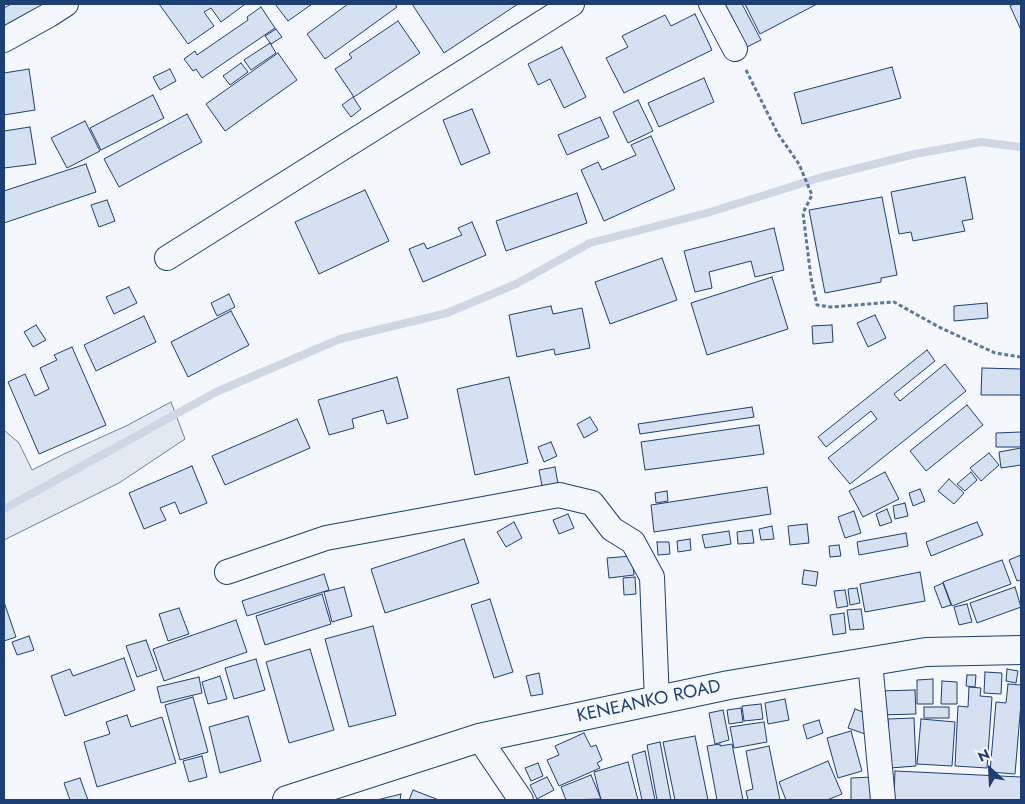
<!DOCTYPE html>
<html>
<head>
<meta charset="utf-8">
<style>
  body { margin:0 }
  #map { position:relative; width:1025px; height:804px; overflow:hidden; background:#f4f7fb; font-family:Jost,sans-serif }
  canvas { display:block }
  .frame { position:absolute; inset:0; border:5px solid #1d3f73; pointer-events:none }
  .north { position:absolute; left:965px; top:744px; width:50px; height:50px; -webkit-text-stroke:4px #f4f7fb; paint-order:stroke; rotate:335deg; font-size:14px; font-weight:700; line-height:20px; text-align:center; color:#1d3f73 }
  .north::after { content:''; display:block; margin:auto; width:18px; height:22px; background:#1d3f73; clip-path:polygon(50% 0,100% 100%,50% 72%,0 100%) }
</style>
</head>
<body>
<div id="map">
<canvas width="1025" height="804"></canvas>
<div class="frame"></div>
<div class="north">N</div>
</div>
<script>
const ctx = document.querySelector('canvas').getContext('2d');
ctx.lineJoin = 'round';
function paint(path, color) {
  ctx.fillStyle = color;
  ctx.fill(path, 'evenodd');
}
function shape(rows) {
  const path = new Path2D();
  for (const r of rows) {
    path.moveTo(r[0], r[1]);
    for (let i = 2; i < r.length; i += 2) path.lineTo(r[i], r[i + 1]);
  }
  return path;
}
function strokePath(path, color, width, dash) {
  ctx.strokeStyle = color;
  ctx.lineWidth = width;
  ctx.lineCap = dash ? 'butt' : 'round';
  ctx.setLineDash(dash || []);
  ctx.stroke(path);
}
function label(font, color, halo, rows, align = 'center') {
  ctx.font = font + ' Jost,sans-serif';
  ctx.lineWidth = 4;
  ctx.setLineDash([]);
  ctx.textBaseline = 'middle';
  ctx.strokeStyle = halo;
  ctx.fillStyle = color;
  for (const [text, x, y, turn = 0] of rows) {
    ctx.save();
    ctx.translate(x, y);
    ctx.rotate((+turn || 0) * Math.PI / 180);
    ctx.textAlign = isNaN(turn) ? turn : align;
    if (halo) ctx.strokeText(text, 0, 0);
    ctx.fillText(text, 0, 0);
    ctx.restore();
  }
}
const green = shape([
  [171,402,185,439,119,483,4,540,4,430,19,443,32,470,64,454,126,426,171,402]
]);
paint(green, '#e3e9f0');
strokePath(green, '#687fa3', 1);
strokePath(shape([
  [4,509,216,392,340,339,447,313,516,284,590,243,707,213,819,178,915,154,981,142,1021,147]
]), '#cfd7e4', 8);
const building = shape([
  [11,4,49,4,6,29,4,26,4,8,11,4],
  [159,4,243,4,244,5,221,22,211,8,204,12,214,26,188,44,159,4],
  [275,4,312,4,288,21,275,4],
  [348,4,395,4,397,7,325,59,307,34,348,4],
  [412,4,518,4,444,53,412,4],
  [725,4,742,4,761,40,747,47,725,4],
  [745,4,817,4,760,34,745,4],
  [1014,4,1021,4,1021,30,1010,6,1014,4],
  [261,7,275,28,202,78,196,69,193,71,184,59,195,51,197,55,248,20,247,17,261,7],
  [695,14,712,50,624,93,606,58,628,47,622,36,665,15,671,26,695,14],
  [398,21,420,53,354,97,335,69,352,58,349,54,398,21],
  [276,29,282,37,271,44,265,36,276,29],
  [270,43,276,53,251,70,244,60,270,43],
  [562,47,586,97,564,108,550,79,538,85,528,64,562,47],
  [278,53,297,80,225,131,206,104,278,53],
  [241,63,248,72,230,85,223,76,241,63],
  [892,67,901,98,802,124,794,93,892,67],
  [29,69,35,110,4,115,4,73,29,69],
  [170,69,176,81,160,90,153,77,170,69],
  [704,78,714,102,659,127,648,103,704,78],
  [153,95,164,118,101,150,90,128,153,95],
  [353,97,361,109,351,117,342,105,353,97],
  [638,100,653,131,628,143,613,112,638,100],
  [472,109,490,153,461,165,443,120,472,109],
  [187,114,202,142,119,187,104,159,187,114],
  [600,117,609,137,567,155,558,135,600,117],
  [85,121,100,151,67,168,51,138,85,121],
  [30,127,36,164,4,168,4,131,30,127],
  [651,136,675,189,604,221,581,170,598,162,602,170,636,155,631,145,651,136],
  [86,164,96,192,4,223,4,191,86,164],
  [965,177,973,219,962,221,965,231,913,241,911,232,899,234,891,192,965,177],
  [365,190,389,241,319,274,295,222,365,190],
  [577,193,587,223,506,251,496,221,577,193],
  [882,197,897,275,881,278,881,282,825,293,809,210,882,197],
  [107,200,115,221,99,227,91,205,107,200],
  [472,222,486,255,423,282,409,249,424,243,427,249,462,235,458,228,472,222],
  [774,228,784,270,755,277,751,261,709,272,712,288,695,292,684,251,774,228],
  [662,258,677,300,610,324,595,282,662,258],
  [772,277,788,329,707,355,691,303,772,277],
  [129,287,137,303,114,314,106,297,129,287],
  [229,294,235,307,217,316,211,303,229,294],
  [987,303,988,318,954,321,954,306,987,303],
  [551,306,553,314,582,308,590,348,555,355,554,349,517,357,509,315,551,306],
  [231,311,249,345,188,377,171,342,231,311],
  [875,315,886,338,868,347,857,323,875,315],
  [144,316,156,342,96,371,84,345,144,316],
  [36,325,46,340,33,347,24,332,36,325],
  [832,325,833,342,813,344,812,326,832,325],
  [72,347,106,425,39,454,8,382,25,374,35,396,49,389,40,368,57,360,54,355,72,347],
  [927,350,935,361,894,394,900,401,945,364,966,391,850,484,828,458,877,419,871,411,826,447,818,437,927,350],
  [982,368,1021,369,1021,395,981,395,982,368],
  [397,377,408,418,387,424,383,410,352,419,354,428,329,435,318,400,397,377],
  [509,377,528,463,475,475,457,389,509,377],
  [967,405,983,425,926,471,910,451,967,405],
  [752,407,754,417,640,434,638,424,752,407],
  [590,417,598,430,584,438,577,424,590,417],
  [297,419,310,448,225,485,212,456,297,419],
  [759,425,764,454,645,470,641,442,759,425],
  [1021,432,1021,447,996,447,996,433,1021,432],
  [551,442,557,456,544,462,538,447,551,442],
  [1021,448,1021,465,1001,468,999,452,1021,448],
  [989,453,999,465,981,481,970,468,989,453],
  [192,466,207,503,180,514,175,502,160,508,166,520,144,529,129,493,192,466],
  [555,467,559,489,543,491,539,470,555,467],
  [885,472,899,499,863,517,849,491,885,472],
  [971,472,977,480,965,491,957,484,971,472],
  [949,479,964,493,954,504,938,491,949,479],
  [767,487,771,514,654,532,651,505,767,487],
  [920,489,925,501,913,506,909,493,920,489],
  [667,491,668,501,656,503,655,493,667,491],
  [905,503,908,516,895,519,893,506,905,503],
  [887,509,892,522,880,526,876,514,887,509],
  [854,511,861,533,845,538,838,517,854,511],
  [568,514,574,528,559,534,553,520,568,514],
  [514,522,522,538,506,547,497,532,514,522],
  [977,522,983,535,931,556,926,542,977,522],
  [807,524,809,543,790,545,788,526,807,524],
  [772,526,774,539,761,540,759,529,772,526],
  [752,530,754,543,738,544,737,532,752,530],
  [729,531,731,544,705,548,702,535,729,531],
  [906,533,908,546,859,555,857,542,906,533],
  [464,539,479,583,385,613,371,569,464,539],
  [690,539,691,550,678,552,677,541,690,539],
  [657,542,669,542,670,554,658,555,657,542],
  [839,545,841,556,830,557,829,546,839,545],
  [1021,555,1021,580,1017,581,1009,560,1021,555],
  [632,556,634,575,609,578,607,558,632,556],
  [1002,560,1011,584,952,606,943,582,1002,560],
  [804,570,818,572,816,586,802,584,804,570],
  [920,572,925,601,865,612,860,584,920,572],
  [324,574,329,590,247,616,242,601,324,574],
  [635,577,636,594,624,595,623,578,635,577],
  [943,583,951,605,942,608,934,587,943,583],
  [344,587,352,616,332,622,324,592,344,587],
  [1015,587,1021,607,977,623,970,603,1015,587],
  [857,588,860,603,850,605,848,589,857,588],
  [845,590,848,606,837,608,834,591,845,590],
  [322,594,331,624,265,645,256,616,322,594],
  [490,599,513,672,494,678,471,605,490,599],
  [4,602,16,637,4,641,4,602],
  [967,604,972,622,959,625,954,607,967,604],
  [179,608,189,634,168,641,159,614,179,608],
  [861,609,864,629,850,630,847,610,861,609],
  [844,613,846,633,833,635,830,615,844,613],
  [236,620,247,652,164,681,153,649,236,620],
  [373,626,396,715,349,727,325,639,373,626],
  [29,636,34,650,17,655,12,642,29,636],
  [146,640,157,670,137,677,126,646,146,640],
  [310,649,334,730,289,743,266,662,310,649],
  [124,658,135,690,65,716,51,676,70,669,73,676,124,658],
  [256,659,265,690,234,699,225,668,256,659],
  [1007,669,1018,671,1016,683,1006,681,1007,669],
  [985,672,1002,673,1001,694,984,693,985,672],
  [539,673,543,694,531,696,526,676,539,673],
  [967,675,976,675,975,687,966,686,967,675],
  [220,676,227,699,208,704,202,682,220,676],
  [199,677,202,693,161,703,157,687,199,677],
  [933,679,933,704,917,704,917,680,933,679],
  [942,681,957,682,957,704,941,704,942,681],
  [1008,684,1021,685,1021,703,1015,774,990,772,996,702,1006,703,1008,684],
  [969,687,981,688,980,696,992,697,987,768,955,766,958,706,968,707,969,687],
  [915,690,916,714,880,715,879,691,915,690],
  [193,697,208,752,180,760,165,705,193,697],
  [785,699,789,720,768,724,765,703,785,699],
  [761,704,763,719,744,721,742,706,761,704],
  [924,707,949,707,949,718,924,718,924,707],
  [741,708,743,722,729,724,727,710,741,708],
  [855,709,871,715,865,734,848,728,855,709],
  [723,710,729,740,715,744,709,713,723,710],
  [127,715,131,727,162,717,176,763,97,787,84,742,110,734,106,722,127,715],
  [248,716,261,761,220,773,209,727,248,716],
  [914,718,916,766,890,768,888,719,914,718],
  [921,719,955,722,952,766,917,764,921,719],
  [819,720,823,733,807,739,803,725,819,720],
  [764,722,767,742,734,748,730,727,764,722],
  [851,731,862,771,838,778,827,738,851,731],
  [584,733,591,747,596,745,602,760,597,763,600,768,559,786,547,760,559,755,555,746,584,733],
  [695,736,708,800,675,800,663,742,695,736],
  [660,742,671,800,657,800,647,745,660,742],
  [720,744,720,746,732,744,743,800,717,800,707,746,720,744],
  [769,746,780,800,748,800,746,791,753,789,746,751,769,746],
  [645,751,655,800,642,800,632,755,645,751],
  [202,756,207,777,189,782,183,761,202,756],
  [828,761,842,794,827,800,786,800,779,782,828,761],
  [628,762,638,800,601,800,594,772,628,762],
  [538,763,543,776,531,781,525,768,538,763],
  [895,771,1021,777,1021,800,894,800,895,771],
  [591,775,601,799,566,800,561,787,591,775],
  [547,777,554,790,537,799,530,785,547,777],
  [872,777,873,800,851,800,851,778,872,777],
  [80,778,88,800,70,800,64,783,80,778],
  [413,790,439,800,409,800,413,790],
  [401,794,400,800,377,800,401,794]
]);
paint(building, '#d5e0f0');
strokePath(building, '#1d3f73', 1);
const street = shape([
  [711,4,735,49],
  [4,40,49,15,66,4],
  [167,258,572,4],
  [227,572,326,538,559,495,592,503,612,529,633,542,652,577,657,701],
  [870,662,883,800],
  [479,738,521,800]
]);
const secondary = shape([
  [287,800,479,738,729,685,926,652,1021,650]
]);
strokePath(street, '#1d3f73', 26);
strokePath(secondary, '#1d3f73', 30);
strokePath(shape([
  [746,70,778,134,799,164,812,195,803,213,811,278,817,305,831,307,894,302,939,327,995,353,1021,357]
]), '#5e769c', 3, [4, 2.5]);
strokePath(street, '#f4f7fb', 24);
strokePath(secondary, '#f4f7fb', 28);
label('18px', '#1d3f73', '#f4f7fb', [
  ["KENEANKO ROAD",649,702,-12]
]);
</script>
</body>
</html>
